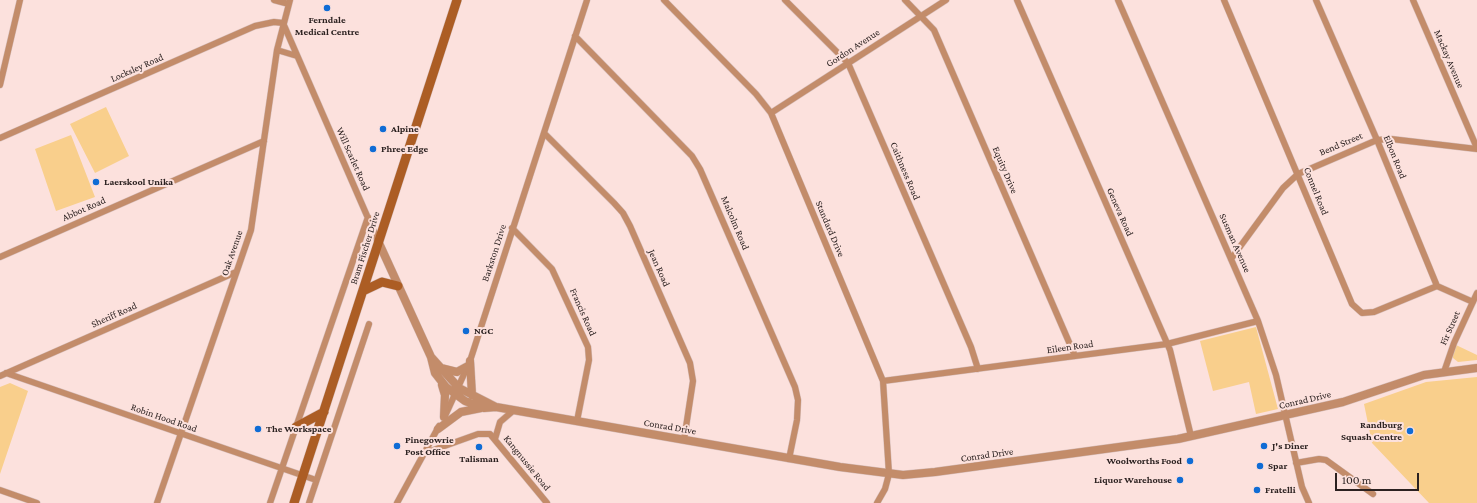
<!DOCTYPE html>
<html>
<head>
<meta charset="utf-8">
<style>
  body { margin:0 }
  #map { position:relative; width:1477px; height:503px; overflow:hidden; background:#fce1dd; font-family:"Crimson Pro",serif }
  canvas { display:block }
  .scale { position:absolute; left:1335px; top:473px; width:84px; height:18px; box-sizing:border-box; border:2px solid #2b2120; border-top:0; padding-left:5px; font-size:12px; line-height:14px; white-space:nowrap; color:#2b2120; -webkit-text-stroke:3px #fce1dd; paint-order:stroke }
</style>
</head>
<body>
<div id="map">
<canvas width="1477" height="503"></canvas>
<div class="scale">100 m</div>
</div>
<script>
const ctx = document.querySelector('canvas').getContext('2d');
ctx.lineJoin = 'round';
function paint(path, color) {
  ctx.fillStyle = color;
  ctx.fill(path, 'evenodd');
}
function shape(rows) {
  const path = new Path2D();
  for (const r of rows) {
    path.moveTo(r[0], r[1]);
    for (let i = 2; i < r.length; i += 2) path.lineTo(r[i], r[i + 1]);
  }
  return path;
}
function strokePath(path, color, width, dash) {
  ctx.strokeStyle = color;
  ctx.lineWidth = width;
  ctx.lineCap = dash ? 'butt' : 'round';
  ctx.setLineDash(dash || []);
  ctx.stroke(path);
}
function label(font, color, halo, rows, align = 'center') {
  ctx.font = font + ' "Crimson Pro",serif';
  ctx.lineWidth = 4;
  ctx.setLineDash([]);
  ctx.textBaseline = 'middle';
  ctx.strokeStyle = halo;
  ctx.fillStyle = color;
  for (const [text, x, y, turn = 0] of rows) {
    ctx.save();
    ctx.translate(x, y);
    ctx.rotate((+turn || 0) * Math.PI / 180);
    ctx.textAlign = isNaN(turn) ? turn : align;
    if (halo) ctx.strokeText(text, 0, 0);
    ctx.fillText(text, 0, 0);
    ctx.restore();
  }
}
paint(shape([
  [106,107,129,156,95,173,70,124],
  [71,135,95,197,56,211,35,149],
  [1256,327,1278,409,1256,414,1249,382,1213,391,1200,341],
  [1456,345,1477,355,1477,360,1458,362,1453,358,1451,353],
  [1477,377,1477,503,1429,503,1372,443,1364,404,1426,382],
  [10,383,28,391,0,474,0,387]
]), '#f9cf8c');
const minor = shape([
  [274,0,289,4],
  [664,0,756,94,771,113,883,381,889,474,885,489,877,503],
  [785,0,848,63,971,347,978,369],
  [905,0,934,30,1075,356],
  [1017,0,1170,350,1191,436],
  [1118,0,1258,321,1276,375,1302,487,1309,503],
  [1224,0,1352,304,1362,313,1374,312,1437,286],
  [1316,0,1377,140,1437,286,1473,302],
  [1413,0,1477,148],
  [575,36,692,156,700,169,795,387,798,400,797,420,789,459],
  [277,50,297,56],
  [0,85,20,0],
  [771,113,946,0],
  [544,133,614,203,623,213,630,226,690,363,693,381,684,440],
  [0,138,255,26,274,22,283,23,378,241],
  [512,228,552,269,588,347,589,360,577,421],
  [0,257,264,141],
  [1231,259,1283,188,1298,174,1377,140,1391,139,1477,149],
  [1444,372,1454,343,1477,293],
  [6,373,316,480],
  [0,376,236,272],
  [883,381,1167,344,1258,321],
  [445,416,470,361,587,0],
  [495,439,500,422,514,410],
  [425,453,478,434,490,434,547,503],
  [1296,463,1319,459,1326,460,1373,494],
  [0,490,37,503],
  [157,503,251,230,277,50,290,0],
  [270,503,368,217],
  [309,503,369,324],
  [397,503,439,426]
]);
const tertiary = shape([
  [378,241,431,357,435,373,446,387,465,401,484,408,496,407],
  [431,357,459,388,496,407,840,467,903,475,935,472,1178,439,1343,402,1424,375,1477,368],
  [470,361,472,395],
  [441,368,457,372,468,366],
  [442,385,445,395,444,417],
  [438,429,461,412,481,408]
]);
const secondary = shape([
  [363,291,382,282,398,286],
  [296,427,324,412],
  [294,503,457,0]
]);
strokePath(minor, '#d6bebb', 7);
strokePath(tertiary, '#d6bebb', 9);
strokePath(secondary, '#d6bebb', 10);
strokePath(minor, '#c38c6a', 6);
strokePath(tertiary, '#c38c6a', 8);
strokePath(secondary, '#ac5d24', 9);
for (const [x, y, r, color] of [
  [327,8,4,"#0f6cd5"],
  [383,129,4,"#0f6cd5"],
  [373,149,4,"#0f6cd5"],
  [96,182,4,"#0f6cd5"],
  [466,331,4,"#0f6cd5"],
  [258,429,4,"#0f6cd5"],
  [1410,431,4,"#0f6cd5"],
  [397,446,4,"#0f6cd5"],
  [1264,446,4,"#0f6cd5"],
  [479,447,4,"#0f6cd5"],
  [1190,461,4,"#0f6cd5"],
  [1260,466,4,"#0f6cd5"],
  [1180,480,4,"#0f6cd5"],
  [1257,490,4,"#0f6cd5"]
]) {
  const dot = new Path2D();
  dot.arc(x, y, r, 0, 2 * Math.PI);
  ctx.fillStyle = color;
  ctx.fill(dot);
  strokePath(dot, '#fce1dd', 1.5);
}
label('bold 10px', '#2b2120', '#fce1dd', [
  ["Ferndale",327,20,"center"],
  ["Medical Centre",327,32,"center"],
  ["Alpine",391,129],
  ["Phree Edge",381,149],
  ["Laerskool Unika",104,182],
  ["NGC",474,331],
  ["Randburg",1402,425,"right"],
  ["Squash Centre",1402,437,"right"],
  ["The Workspace",266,429],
  ["Pinegowrie",405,440],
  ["Post Office",405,452],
  ["J's Diner",1272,446],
  ["Talisman",479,459,"center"],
  ["Woolworths Food",1182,461,"right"],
  ["Spar",1268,466],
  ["Liquor Warehouse",1172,480,"right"],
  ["Fratelli",1265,490]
], 'left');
label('10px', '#2b2120', '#fce1dd', [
  ["Gordon Avenue",853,48,-33],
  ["Mackay Avenue",1449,59,67],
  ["Locksley Road",137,68,-24],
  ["Bend Street",1341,144,-23],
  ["Elbon Road",1395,157,68],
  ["Will Scarlet Road",353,159,66],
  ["Equity Drive",1005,170,67],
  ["Caithness Road",905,171,67],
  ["Connel Road",1316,191,68],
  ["Abbot Road",84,209,-24],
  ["Geneva Road",1120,212,66],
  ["Malcolm Road",735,223,67],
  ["Standard Drive",830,229,67],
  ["Susman Avenue",1235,243,66],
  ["Bram Fischer Drive",365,248,-72],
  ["Oak Avenue",232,253,-71],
  ["Barkston Drive",494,253,-72],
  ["Jean Road",659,268,66],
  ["Francis Road",583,312,66],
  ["Sheriff Road",114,315,-24],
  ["Fir Street",1450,328,-66],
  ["Eileen Road",1070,347,-8],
  ["Conrad Drive",1305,400,-13],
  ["Robin Hood Road",164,418,19],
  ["Conrad Drive",670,427,10],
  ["Conrad Drive",987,455,-8],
  ["Kangnussie Road",527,463,51]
]);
</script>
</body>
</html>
